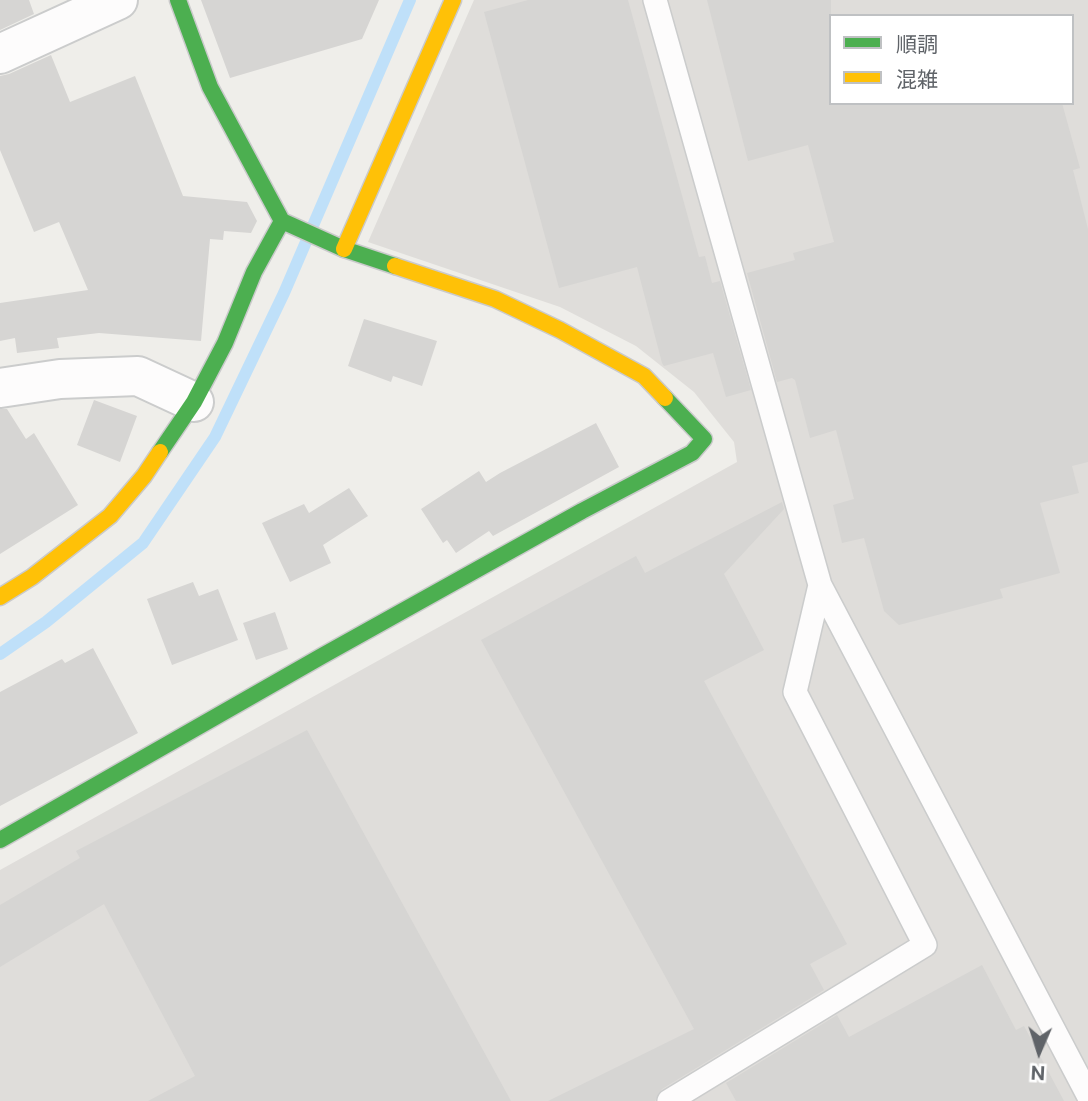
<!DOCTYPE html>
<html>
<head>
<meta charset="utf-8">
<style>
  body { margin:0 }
  #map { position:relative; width:1088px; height:1101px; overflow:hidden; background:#efeeea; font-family:"Public Sans","Noto Sans JP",sans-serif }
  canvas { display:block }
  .legend { position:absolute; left:829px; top:14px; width:245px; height:91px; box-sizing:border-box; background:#fff; border:2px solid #bfc1c3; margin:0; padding:9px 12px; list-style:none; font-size:21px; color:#5f6368 }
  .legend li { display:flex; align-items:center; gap:14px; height:35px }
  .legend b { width:35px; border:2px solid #bfc1c3 }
  .north { position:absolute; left:1004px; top:1017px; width:70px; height:70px; -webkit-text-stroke:5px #fff; paint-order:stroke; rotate:183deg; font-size:19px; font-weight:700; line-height:28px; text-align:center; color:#5f6368 }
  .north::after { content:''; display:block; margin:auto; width:24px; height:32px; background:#5f6368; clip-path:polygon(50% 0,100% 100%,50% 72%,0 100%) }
</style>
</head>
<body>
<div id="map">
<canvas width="1088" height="1101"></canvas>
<ul class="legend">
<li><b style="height:9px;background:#4caf50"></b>順調</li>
<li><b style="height:9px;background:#ffc107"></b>混雑</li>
</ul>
<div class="north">N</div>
</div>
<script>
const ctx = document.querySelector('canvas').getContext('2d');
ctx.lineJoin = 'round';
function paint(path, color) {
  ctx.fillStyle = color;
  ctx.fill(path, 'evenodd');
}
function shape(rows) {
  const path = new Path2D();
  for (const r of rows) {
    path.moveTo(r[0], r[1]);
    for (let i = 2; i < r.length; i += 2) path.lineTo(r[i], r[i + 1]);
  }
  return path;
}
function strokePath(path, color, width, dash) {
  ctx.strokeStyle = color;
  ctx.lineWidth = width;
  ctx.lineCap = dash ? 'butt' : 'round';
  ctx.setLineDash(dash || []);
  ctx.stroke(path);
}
paint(shape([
  [474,0,1088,0,1088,1101,0,1101,0,870,737,462,734,442,694,392,636,346,560,307,368,242],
  [831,16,1072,16,1072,103,831,103]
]), '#dfddda');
strokePath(shape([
  [0,654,46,622,143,543,215,437,284,293,410,0]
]), '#bfe0f9', 12);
paint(shape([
  [0,0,29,0,34,14,0,30],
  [201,0,379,0,362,39,230,78],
  [528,0,628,0,699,257,705,256,712,283,720,281,751,390,726,397,713,353,664,366,662,363,637,267,559,288,484,12],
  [707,0,831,0,831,103,1062,103,1080,168,1073,170,1088,229,1088,462,1072,466,1079,493,1040,503,1060,573,1000,589,1003,598,899,625,884,611,864,538,842,543,833,505,854,499,836,430,810,438,795,380,792,378,777,382,747,273,795,260,793,253,834,242,808,145,748,161],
  [51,55,70,102,135,76,183,196,247,202,257,221,251,233,224,231,223,240,210,239,201,341,99,333,57,338,59,348,17,353,15,338,0,341,0,303,88,290,59,222,34,232,0,150,0,76,9,74],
  [364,319,437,341,422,386,393,376,391,382,348,366],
  [94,400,137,416,120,462,77,445],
  [0,409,7,409,26,439,34,433,78,505,0,554],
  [596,423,619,467,493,536,489,531,456,553,447,540,443,543,421,509,479,471,486,482,500,473],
  [349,488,368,516,323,545,331,563,290,582,262,523,304,504,309,513],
  [782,502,784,509,724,574,764,650,704,681,847,944,810,964,824,990,662,1089,655,1101,548,1101,694,1029,481,640,636,556,645,573],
  [193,582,199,596,218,589,238,640,172,665,147,599],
  [275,612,288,649,256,660,243,623],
  [93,648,138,733,0,806,0,692,62,659,65,663],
  [307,730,511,1101,148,1101,195,1076,104,904,0,967,0,905,80,858,76,851],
  [982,965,1016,1030,1024,1026,1064,1101,736,1101,726,1083,837,1015,849,1037]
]), '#d6d5d3');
const lane = shape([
  [655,0,820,585,1088,1095],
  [669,1101,925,945,795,692,820,585]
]);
const street = shape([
  [0,54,118,0],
  [0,388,60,379,138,376,194,402]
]);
const fast = shape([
  [178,0,210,87,282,221,344,249,395,266],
  [160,452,194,402,225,343,254,272,282,221],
  [0,840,322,656,582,511,692,453,704,439,665,398]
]);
const slow = shape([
  [344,249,453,0],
  [395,266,495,299,560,330,644,376,665,398],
  [0,597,32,577,110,516,144,476,160,452]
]);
strokePath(lane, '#cbcccc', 26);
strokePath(street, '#cbcccc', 42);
strokePath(fast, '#cacacb', 19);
strokePath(slow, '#cacacb', 19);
strokePath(lane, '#fdfcfc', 23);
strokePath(street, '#fdfcfc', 38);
strokePath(fast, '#4caf50', 16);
strokePath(slow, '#ffc107', 16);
</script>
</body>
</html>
